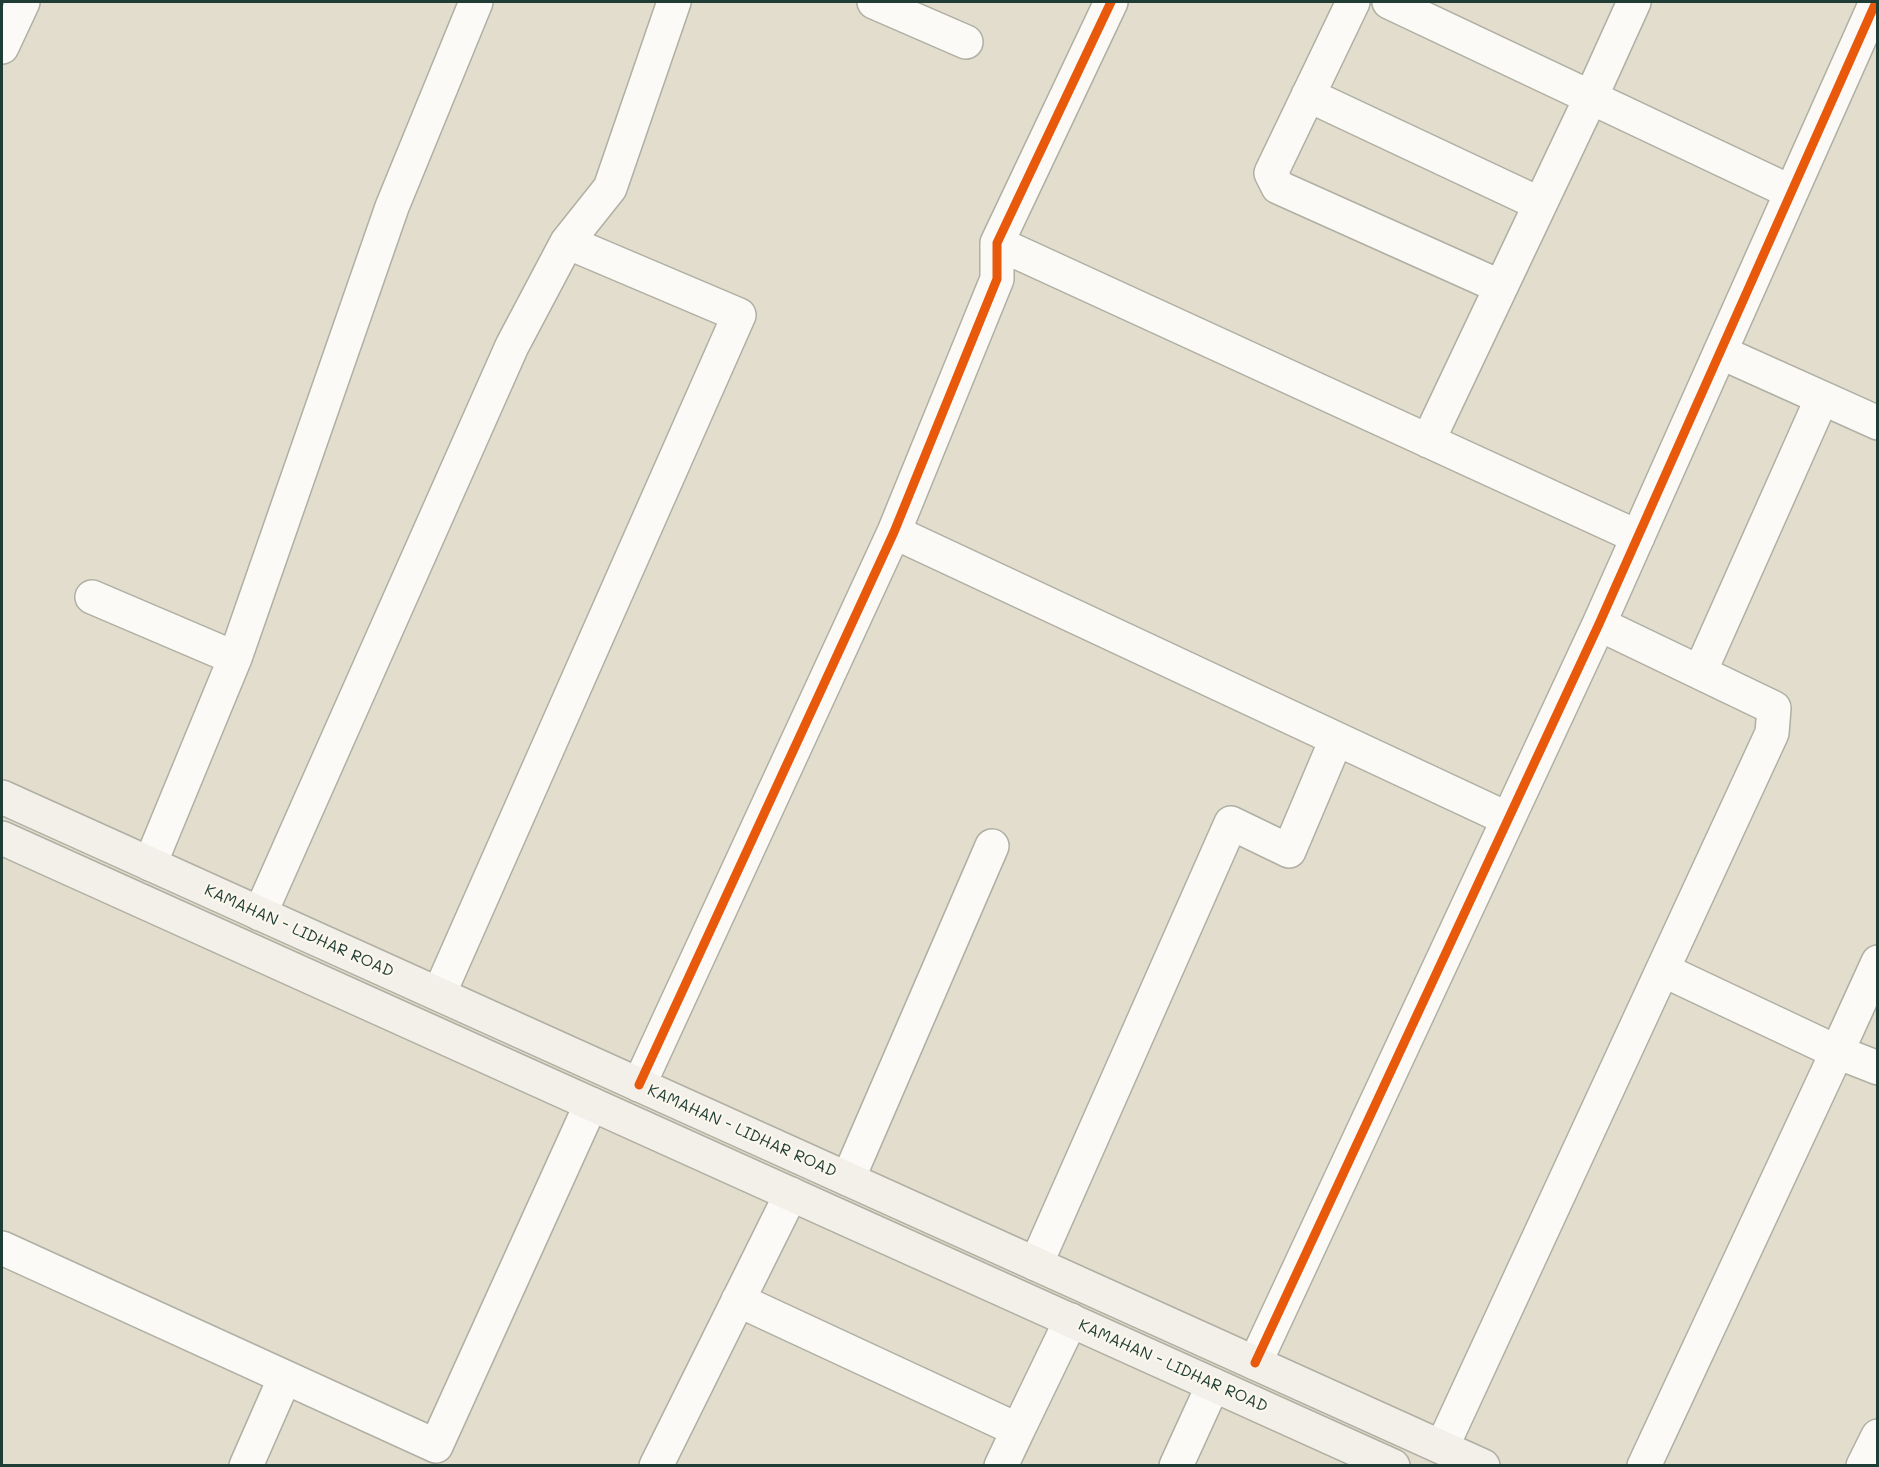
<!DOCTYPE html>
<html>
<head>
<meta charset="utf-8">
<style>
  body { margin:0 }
  #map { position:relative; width:1879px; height:1467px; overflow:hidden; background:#e2ddcc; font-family:Mali,sans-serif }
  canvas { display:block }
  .frame { position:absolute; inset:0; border:3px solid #1f3d34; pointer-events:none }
</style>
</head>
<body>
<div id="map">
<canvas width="1879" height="1467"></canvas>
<div class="frame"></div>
</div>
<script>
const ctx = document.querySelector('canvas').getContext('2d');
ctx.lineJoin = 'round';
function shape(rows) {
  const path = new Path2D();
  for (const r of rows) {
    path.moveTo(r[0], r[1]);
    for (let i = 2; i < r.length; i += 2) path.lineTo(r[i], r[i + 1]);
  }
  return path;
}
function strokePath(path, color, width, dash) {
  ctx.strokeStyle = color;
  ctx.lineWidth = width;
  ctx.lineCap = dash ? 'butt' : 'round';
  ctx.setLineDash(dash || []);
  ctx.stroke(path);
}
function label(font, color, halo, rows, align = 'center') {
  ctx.font = font + ' Mali,sans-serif';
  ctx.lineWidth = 4.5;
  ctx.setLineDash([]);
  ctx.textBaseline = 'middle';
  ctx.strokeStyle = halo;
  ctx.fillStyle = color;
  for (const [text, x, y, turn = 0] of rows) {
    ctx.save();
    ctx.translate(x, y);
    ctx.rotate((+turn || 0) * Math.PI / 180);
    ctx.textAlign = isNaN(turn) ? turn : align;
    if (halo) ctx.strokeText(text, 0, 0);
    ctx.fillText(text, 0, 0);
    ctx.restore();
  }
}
const minor = shape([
  [874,2,966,42],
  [1353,2,1271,173,1278,187,1501,287],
  [1389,2,1791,192],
  [2,47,23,2],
  [1308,95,1540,204],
  [997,243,1638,537],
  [1720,352,1878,423],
  [1428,441,1591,97,1634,2],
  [894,532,1508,819],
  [92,597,235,658],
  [1700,672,1822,398],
  [150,864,235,658,392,207,476,2],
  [260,914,512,346,567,242,610,188,674,2],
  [1878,962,1837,1052,1878,1068],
  [439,994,739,315,567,242],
  [639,1085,894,532,997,279,997,243,1111,2],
  [848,1179,992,846],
  [2,1248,436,1446,591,1104],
  [1036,1264,1231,823,1289,851,1336,740],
  [738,1300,1018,1430,1071,1320],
  [1255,1363,1599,624,1876,2],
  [1442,1447,1772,733,1774,708,1599,624],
  [246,1466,285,1377],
  [656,1466,791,1194],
  [1001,1466,1018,1430],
  [1176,1466,1213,1385],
  [1644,1466,1837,1052,1663,970],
  [1863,1466,1878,1436]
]);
const secondary = shape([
  [2,797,1483,1466],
  [2,838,1393,1466]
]);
strokePath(minor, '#afafa3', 36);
strokePath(secondary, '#afafa3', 36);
strokePath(minor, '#fbfaf7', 33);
strokePath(secondary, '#f3f0e9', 33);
strokePath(shape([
  [639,1085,894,532,997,279,997,243,1111,2],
  [1255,1363,1599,624,1876,2]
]), '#e8590c', 9);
label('16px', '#1f3d34', '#fbf7ec', [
  ["KAMAHAN - LIDHAR ROAD",299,931,24],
  ["KAMAHAN - LIDHAR ROAD",742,1131,24],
  ["KAMAHAN - LIDHAR ROAD",1173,1366,24]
]);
</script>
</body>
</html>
